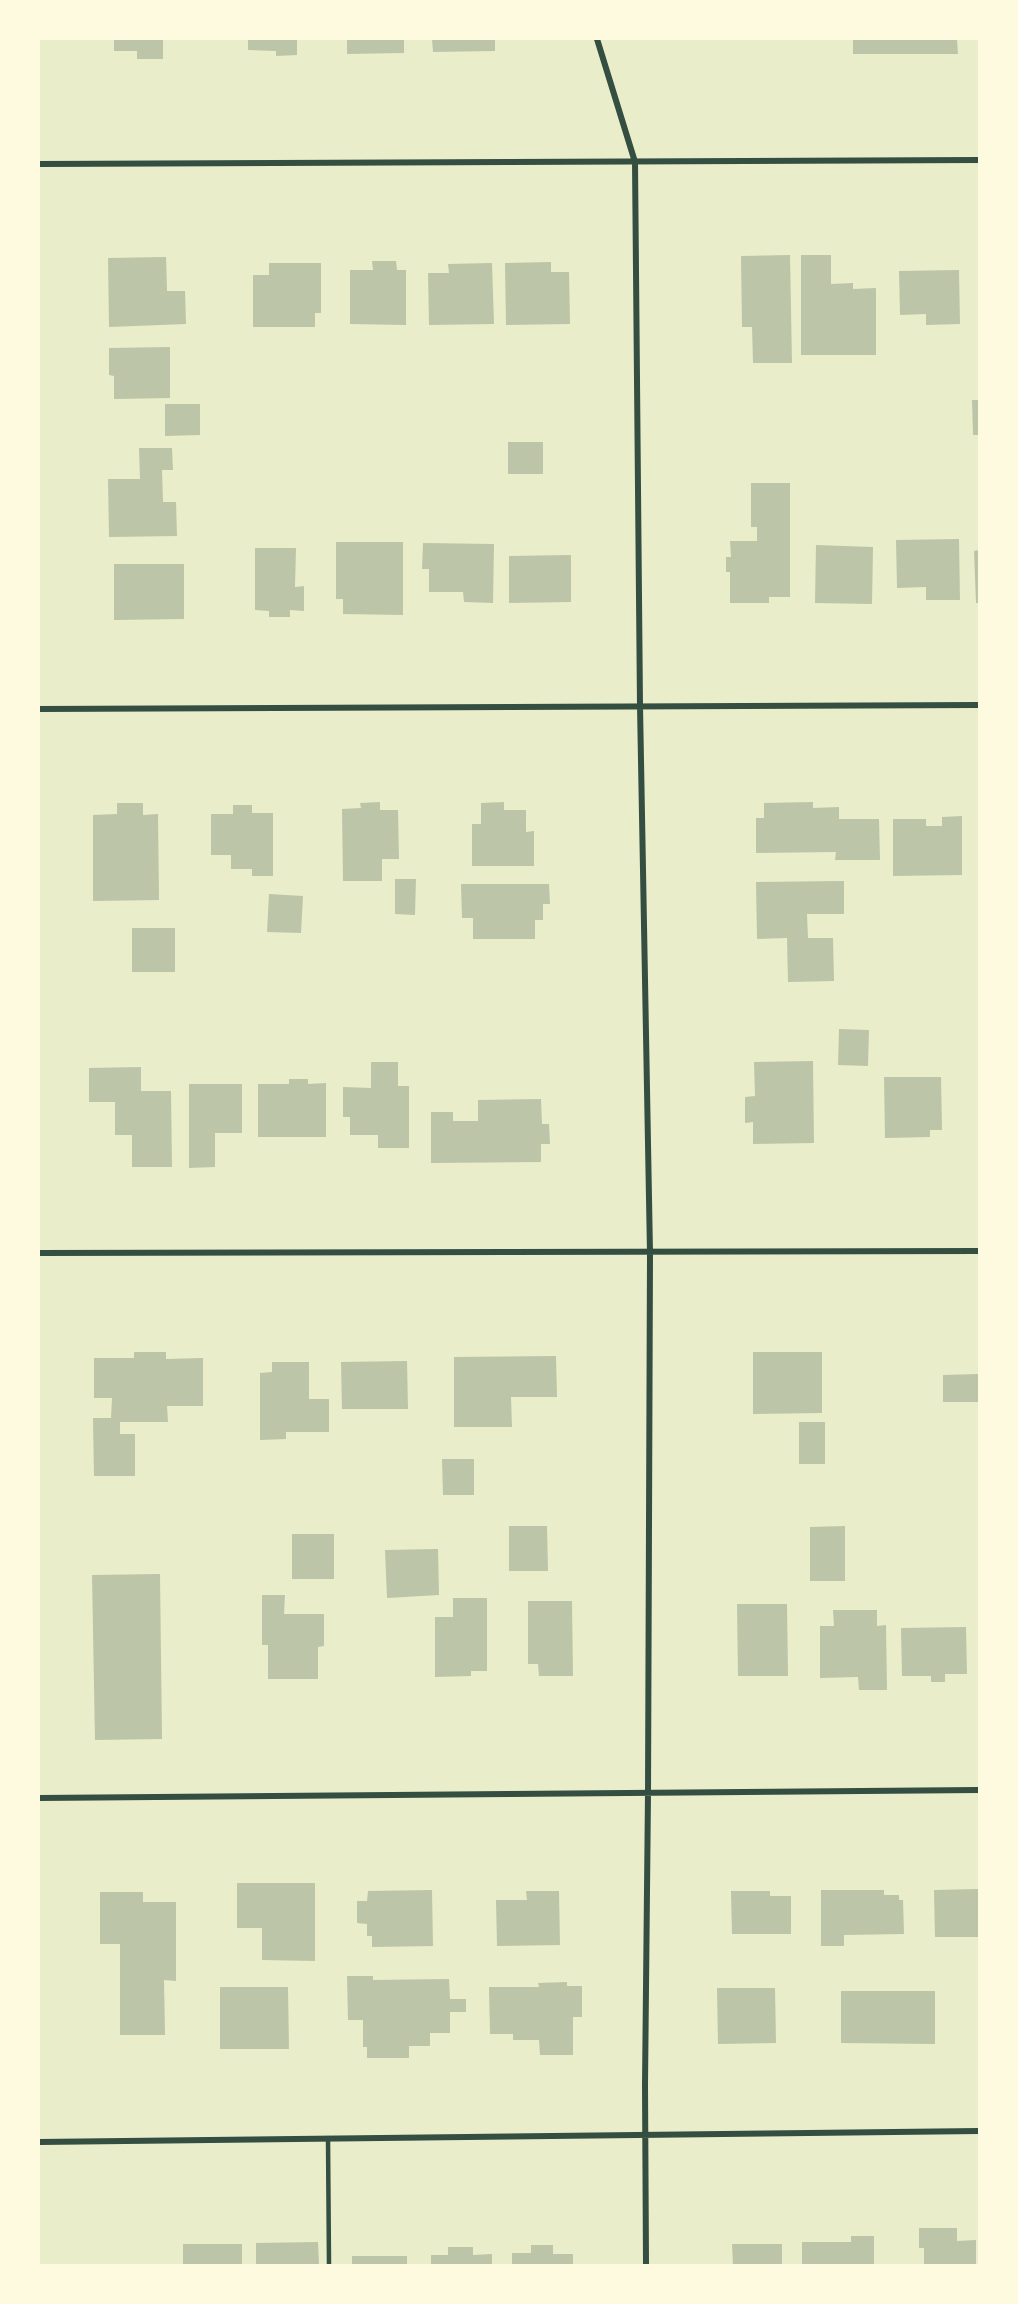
<!DOCTYPE html>
<html>
<head>
<meta charset="utf-8">
<style>
  body { margin:0 }
  #map { position:relative; width:1018px; height:2304px; overflow:hidden; background:#e9edc9; font-family:Raleway,sans-serif }
  canvas { display:block }
  .frame { position:absolute; inset:0; border:40px solid #fefae0; pointer-events:none }
</style>
</head>
<body>
<div id="map">
<canvas width="1018" height="2304"></canvas>
<div class="frame"></div>
</div>
<script>
const ctx = document.querySelector('canvas').getContext('2d');
ctx.lineJoin = 'round';
function paint(path, color) {
  ctx.fillStyle = color;
  ctx.fill(path, 'evenodd');
}
function shape(rows) {
  const path = new Path2D();
  for (const r of rows) {
    path.moveTo(r[0], r[1]);
    for (let i = 2; i < r.length; i += 2) path.lineTo(r[i], r[i + 1]);
  }
  return path;
}
function strokePath(path, color, width, dash) {
  ctx.strokeStyle = color;
  ctx.lineWidth = width;
  ctx.lineCap = dash ? 'butt' : 'round';
  ctx.setLineDash(dash || []);
  ctx.stroke(path);
}
paint(shape([
  [114,39,163,39,163,59,137,59,137,51,114,51],
  [248,39,297,39,297,55,276,56,276,51,248,50],
  [347,39,404,39,404,53,347,54],
  [432,39,495,39,495,51,433,52],
  [853,39,957,39,958,54,853,54],
  [790,255,792,363,753,363,752,327,742,327,741,256],
  [801,255,831,255,831,284,853,283,853,289,876,288,876,355,801,355],
  [166,257,167,291,185,291,186,324,109,327,108,258],
  [372,261,396,261,397,270,406,270,406,325,350,324,350,270,373,270],
  [551,262,551,272,569,272,570,324,506,325,505,263],
  [269,263,321,263,321,313,315,313,315,327,253,327,253,275,269,275],
  [492,263,494,324,429,325,428,273,449,273,448,264],
  [959,270,960,324,926,325,926,314,900,315,899,271],
  [170,347,170,398,114,399,114,376,109,375,109,348],
  [972,400,979,400,979,435,973,435],
  [165,404,200,404,200,435,165,436],
  [508,442,543,442,543,474,508,474],
  [139,448,172,448,173,470,162,470,163,502,176,502,177,536,109,537,108,479,140,479],
  [751,483,790,483,790,597,769,597,769,603,730,603,730,572,726,572,726,557,731,557,730,541,757,541,757,527,751,527],
  [959,539,960,600,926,600,926,587,897,588,896,540],
  [336,542,403,542,403,615,343,614,343,599,336,599],
  [423,543,494,544,493,603,464,602,463,592,429,592,429,569,422,569],
  [816,545,873,547,872,604,815,603],
  [255,548,296,548,295,587,304,586,304,611,290,610,290,617,269,617,269,611,255,610],
  [979,550,979,603,976,603,974,551],
  [571,555,571,602,509,603,509,556],
  [114,564,184,564,184,619,114,620],
  [380,802,380,810,398,810,399,859,382,859,382,881,343,881,342,809,361,808,360,803],
  [504,802,504,810,526,810,526,832,534,831,534,866,472,866,472,824,481,824,481,803],
  [813,802,813,808,839,807,839,819,879,819,880,860,835,860,836,852,756,853,756,818,764,818,764,803],
  [117,803,143,803,143,815,158,814,159,900,93,901,93,815,117,814],
  [233,805,252,805,252,813,273,813,273,876,252,876,252,869,231,869,231,855,211,855,211,814,233,814],
  [962,816,962,875,893,876,893,819,926,819,926,826,942,826,942,817],
  [395,879,416,879,415,915,395,914],
  [844,881,844,914,807,914,808,938,833,938,834,981,788,982,787,938,757,939,756,882],
  [461,884,549,884,550,904,543,904,543,920,535,920,535,939,473,939,473,918,462,918],
  [269,894,303,896,301,933,267,932],
  [132,928,175,928,175,972,132,972],
  [839,1029,869,1030,868,1066,838,1065],
  [813,1061,814,1143,753,1144,753,1122,745,1123,745,1097,755,1096,754,1062],
  [371,1062,398,1062,398,1086,409,1086,409,1148,378,1148,378,1135,350,1135,350,1117,343,1117,343,1087,371,1088],
  [141,1067,141,1091,171,1091,172,1167,132,1167,132,1135,115,1135,115,1102,89,1102,89,1068],
  [884,1077,941,1077,942,1130,930,1130,930,1137,885,1138],
  [289,1079,308,1079,308,1084,326,1083,326,1137,258,1137,258,1084,289,1084],
  [189,1084,242,1084,242,1133,215,1133,215,1167,189,1168],
  [541,1099,542,1124,549,1124,550,1144,541,1144,541,1162,431,1163,431,1112,453,1112,453,1121,478,1121,478,1100],
  [134,1352,166,1352,166,1359,203,1358,203,1406,167,1406,168,1422,120,1422,120,1434,135,1434,135,1476,94,1476,93,1418,111,1418,112,1398,94,1398,94,1358,134,1358],
  [753,1352,822,1352,822,1413,753,1414],
  [556,1356,557,1397,511,1397,512,1427,454,1427,454,1357],
  [407,1361,408,1409,342,1409,341,1362],
  [272,1362,309,1362,309,1399,329,1399,329,1432,286,1432,286,1439,260,1440,260,1373,272,1372],
  [979,1374,979,1402,943,1402,943,1375],
  [799,1422,825,1422,825,1464,799,1464],
  [442,1459,474,1459,474,1495,443,1495],
  [509,1526,547,1526,548,1571,509,1571],
  [845,1526,845,1581,810,1581,810,1527],
  [292,1534,334,1534,334,1579,292,1579],
  [438,1549,439,1595,387,1598,385,1550],
  [160,1574,162,1739,95,1740,92,1575],
  [262,1595,285,1595,284,1614,324,1614,324,1646,318,1647,318,1679,268,1679,268,1645,262,1645],
  [453,1598,487,1598,487,1671,471,1671,471,1676,435,1677,435,1617,453,1617],
  [528,1601,572,1601,573,1676,539,1676,538,1664,528,1664],
  [737,1604,787,1604,788,1676,738,1676],
  [833,1610,877,1610,877,1626,886,1625,887,1690,859,1690,858,1677,820,1678,820,1626,834,1626],
  [966,1627,967,1674,945,1674,945,1682,931,1682,931,1676,902,1676,901,1628],
  [237,1883,315,1883,315,1961,262,1960,262,1928,237,1928],
  [979,1889,979,1937,935,1937,934,1890],
  [432,1890,433,1946,372,1947,372,1936,367,1936,367,1924,357,1923,357,1901,367,1901,368,1891],
  [821,1890,884,1890,884,1895,899,1895,899,1900,903,1900,904,1934,844,1935,844,1946,821,1946],
  [526,1891,559,1891,560,1945,497,1946,496,1900,527,1900],
  [731,1891,770,1891,770,1896,791,1896,791,1934,732,1934],
  [100,1892,143,1892,143,1902,176,1902,176,1981,164,1980,165,2035,120,2035,120,1944,100,1944],
  [347,1976,373,1976,373,1980,449,1979,450,1999,466,1999,466,2012,450,2012,450,2033,430,2033,430,2046,409,2046,409,2058,367,2058,367,2047,363,2047,363,2020,348,2020],
  [567,1982,567,1986,582,1986,582,2017,573,2017,573,2055,540,2055,539,2040,513,2040,513,2034,490,2034,489,1987,539,1987,538,1983],
  [220,1987,288,1987,289,2049,220,2049],
  [717,1988,775,1988,776,2043,718,2044],
  [841,1991,935,1991,935,2044,841,2043],
  [919,2228,957,2228,957,2241,976,2240,976,2265,924,2265,924,2248,919,2248],
  [851,2236,874,2236,874,2265,802,2265,802,2242,851,2242],
  [318,2242,319,2265,256,2265,256,2243],
  [183,2244,242,2244,242,2265,183,2265],
  [732,2244,782,2244,782,2265,733,2265],
  [531,2245,553,2245,553,2254,573,2254,573,2265,512,2265,512,2253,531,2253],
  [448,2247,473,2247,473,2255,492,2254,492,2265,431,2265,431,2255,448,2255],
  [352,2256,407,2256,407,2265,352,2265]
]), '#bcc5a7');
strokePath(shape([
  [328,2138,329,2265]
]), '#344e41', 4.5);
strokePath(shape([
  [597,39,635,162,640,706,650,1253,648,1793,645,2085,646,2265],
  [39,164,979,160],
  [39,709,979,705],
  [39,1253,979,1251],
  [39,1798,979,1790],
  [39,2142,979,2131]
]), '#344e41', 6);
</script>
</body>
</html>
